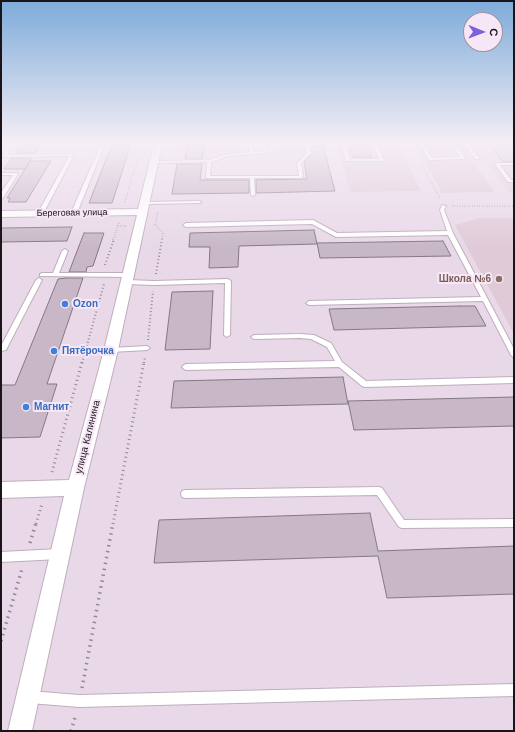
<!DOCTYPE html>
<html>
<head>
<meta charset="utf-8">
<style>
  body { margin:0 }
  #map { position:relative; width:515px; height:732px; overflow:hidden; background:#e9d9e8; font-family:Arial,sans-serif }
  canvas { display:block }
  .frame { position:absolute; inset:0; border:2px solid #1b151a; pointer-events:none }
  .north { position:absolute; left:463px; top:12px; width:40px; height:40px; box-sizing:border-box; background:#f7e6f6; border:1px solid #9f929e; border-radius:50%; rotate:91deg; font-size:11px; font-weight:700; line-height:16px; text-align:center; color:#1b151a }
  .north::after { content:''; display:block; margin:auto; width:14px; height:18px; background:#7d61db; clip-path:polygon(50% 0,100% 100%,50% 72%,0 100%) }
</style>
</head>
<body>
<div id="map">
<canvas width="515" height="732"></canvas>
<div class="frame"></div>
<div class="north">С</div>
</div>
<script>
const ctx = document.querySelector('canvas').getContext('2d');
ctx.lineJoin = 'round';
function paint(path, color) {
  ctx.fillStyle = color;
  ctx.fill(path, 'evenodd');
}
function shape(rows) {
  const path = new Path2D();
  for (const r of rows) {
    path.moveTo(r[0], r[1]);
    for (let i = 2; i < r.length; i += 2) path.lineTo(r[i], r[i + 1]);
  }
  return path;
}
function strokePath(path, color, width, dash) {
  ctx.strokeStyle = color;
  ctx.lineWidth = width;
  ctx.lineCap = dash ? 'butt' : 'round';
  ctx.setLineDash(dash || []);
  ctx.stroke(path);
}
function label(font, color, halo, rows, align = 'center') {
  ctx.font = font + ' Arial,sans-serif';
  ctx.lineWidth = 4;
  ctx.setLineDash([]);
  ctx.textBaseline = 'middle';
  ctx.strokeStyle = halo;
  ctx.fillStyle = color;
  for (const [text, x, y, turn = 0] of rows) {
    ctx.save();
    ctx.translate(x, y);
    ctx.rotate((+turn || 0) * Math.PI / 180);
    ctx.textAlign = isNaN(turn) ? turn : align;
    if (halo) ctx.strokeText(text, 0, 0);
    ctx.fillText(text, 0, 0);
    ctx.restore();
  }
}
paint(shape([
  [461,144,514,144,514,198,486,162,472,160]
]), '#e6ced8');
paint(shape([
  [180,144,239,144,239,158,177,158],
  [276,144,327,144,330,152,277,153]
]), '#e2cce1');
paint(shape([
  [336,144,398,144,421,191,351,192],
  [415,144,461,144,494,192,442,193],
  [480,218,514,218,514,334,455,225]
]), '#e0cad7');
const building = shape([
  [22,144,40,144,35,153,16,153,22,144],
  [112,144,131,144,112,203,89,203,112,144],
  [191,144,204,144,202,159,185,159,187,146,191,146,191,144],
  [349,144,367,144,372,157,353,157,349,144],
  [323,146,335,191,256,193,256,180,307,179,304,162,312,154,311,147,323,146],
  [492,148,514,148,514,162,503,162,492,148],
  [12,158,32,158,25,169,4,169,12,158],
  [30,161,51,161,26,202,8,202,10,198,7,198,30,161],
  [177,164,202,164,200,180,249,180,249,193,172,194,177,164],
  [72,227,67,241,1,242,1,228,72,227],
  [314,230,317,244,239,246,238,267,209,268,210,247,189,247,190,233,314,230],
  [84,233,104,233,93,266,87,267,86,272,69,272,84,233],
  [443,241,451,256,320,258,317,243,443,241],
  [66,278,83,278,47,384,57,384,40,437,1,438,1,385,15,385,58,279,66,278],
  [213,291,210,349,165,350,172,292,213,291],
  [460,306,475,306,486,326,334,330,329,309,460,306],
  [343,377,348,404,171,408,174,381,343,377],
  [514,397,514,426,354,430,348,401,514,397],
  [370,513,378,551,514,546,514,594,387,598,378,556,154,563,159,520,370,513]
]);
paint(building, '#c8b8c7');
strokePath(building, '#857784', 1);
const service = shape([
  [10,144,14,144,7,155,72,154,74,155,43,214,38,213,69,156,1,157,1,155,3,155,10,144],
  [50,144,54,144,50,150,48,150,47,149,50,144],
  [101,144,105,144,77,213,72,214,71,213,101,144],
  [249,144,253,144,253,152,263,151,262,144,266,144,267,152,265,153,228,156,211,162,210,176,299,176,297,163,307,153,305,146,280,146,278,145,309,144,311,153,301,163,303,177,301,178,254,178,255,195,253,196,251,195,250,178,206,178,207,162,155,163,153,162,155,161,209,160,228,154,249,152,249,144],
  [341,144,345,144,350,159,379,159,373,144,377,144,384,160,382,161,346,161,341,144],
  [420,144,424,144,432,158,460,157,451,144,455,144,465,158,463,159,429,160,420,144],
  [464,144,468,144,479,157,479,159,475,159,464,144],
  [495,163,514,163,514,165,500,165,511,180,514,180,514,182,508,182,495,164,495,163],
  [1,173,16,173,18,174,3,198,1,198,1,193,13,175,1,175,1,173],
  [199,201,201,202,201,203,145,204,143,203,145,202,199,201],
  [442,205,446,206,444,210,453,233,514,349,514,358,511,355,483,301,309,305,306,303,309,301,481,297,448,235,336,237,312,224,186,227,183,225,186,223,313,220,337,233,447,231,440,210,442,205],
  [65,249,68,251,59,273,128,273,131,275,128,277,40,276,40,274,42,273,53,273,62,251,65,249],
  [39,278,42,280,7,348,6,350,1,351,1,346,36,280,39,278],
  [228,279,231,281,230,335,227,337,224,335,225,283,154,285,127,284,124,282,127,280,154,281,228,279],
  [300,334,314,335,331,343,342,362,366,381,514,377,514,383,365,387,362,386,339,367,186,370,184,369,182,367,184,365,186,364,335,361,327,347,311,339,300,338,254,339,251,337,254,335,300,334],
  [147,346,150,348,147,350,111,352,108,350,111,348,147,346],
  [379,487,382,488,404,520,514,519,514,527,402,528,399,527,377,495,185,498,182,497,181,494,182,491,185,490,379,487],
  [59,549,62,551,64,554,62,557,59,559,1,562,1,552,59,549],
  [514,684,514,696,79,707,30,703,26,701,24,697,26,693,30,691,79,695,514,684]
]);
const minor = shape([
  [154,144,162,144,118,350,84,488,32,731,8,731,64,496,1,498,1,482,69,480,104,350,137,215,1,217,1,211,138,209,154,144]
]);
strokePath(service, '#beaebd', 2);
strokePath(minor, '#beaebd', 2);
strokePath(shape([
  [421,164,440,198],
  [125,202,142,144],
  [452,206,514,206],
  [158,212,155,225,163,233,162,240],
  [118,226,127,226],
  [113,240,119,222]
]), '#958994', 1.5, [0.5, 2]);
strokePath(shape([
  [105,265,114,239],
  [156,274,162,239],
  [148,340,153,291],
  [82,363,104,284],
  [144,363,145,357]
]), '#958994', 2, [1, 2.5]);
strokePath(shape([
  [52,472,82,362],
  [36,524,42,504],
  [113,524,144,362]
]), '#958994', 3, [1, 3.5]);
strokePath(shape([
  [30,543,36,523],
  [1,641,22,569],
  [82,688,113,523],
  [71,731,76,714]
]), '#958994', 3.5, [1.5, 4.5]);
paint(service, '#fff');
paint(minor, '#fff');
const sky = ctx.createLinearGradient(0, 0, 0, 247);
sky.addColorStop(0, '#7dabda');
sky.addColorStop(0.58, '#f5eef5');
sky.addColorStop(1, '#f5eef500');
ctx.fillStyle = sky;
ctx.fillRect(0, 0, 515, 247);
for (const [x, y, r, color] of [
  [499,279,4,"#8d6e63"],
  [65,304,4,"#3f7fe0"],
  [54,351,4,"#3f7fe0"],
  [26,407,4,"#3f7fe0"]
]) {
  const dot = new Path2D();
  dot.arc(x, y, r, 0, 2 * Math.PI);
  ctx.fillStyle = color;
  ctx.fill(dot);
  strokePath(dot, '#f7e6f6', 1.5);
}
label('9px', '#1b151a', '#f7e6f6', [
  ["Береговая улица",72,213,-1]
]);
label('bold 10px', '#785e54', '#f7e6f6', [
  ["Школа №6",491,279]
], 'right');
label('bold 10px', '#366cbe', '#f7e6f6', [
  ["Ozon",73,304],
  ["Пятёрочка",62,351],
  ["Магнит",34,407]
], 'left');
label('10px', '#1b151a', '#f7e6f6', [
  ["улица Калинина",88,437,-76]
]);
</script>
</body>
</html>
